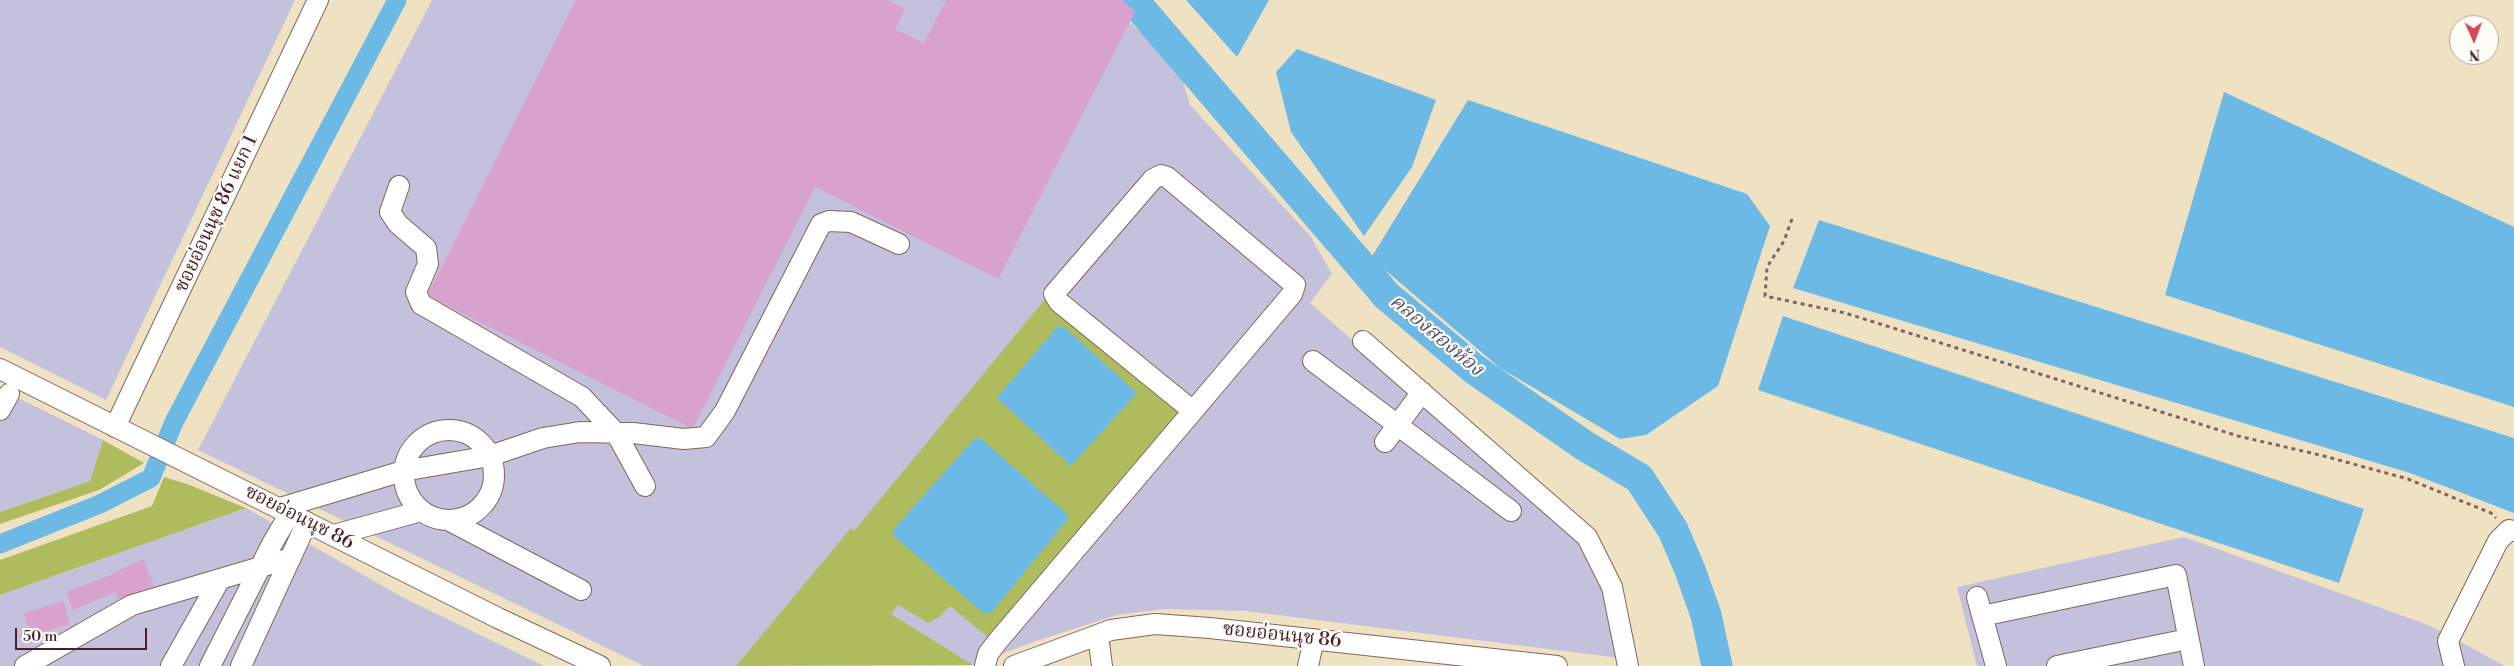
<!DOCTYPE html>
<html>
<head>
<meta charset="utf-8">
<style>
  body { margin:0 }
  #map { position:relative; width:2514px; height:666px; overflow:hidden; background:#efe2c3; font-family:"Libre Bodoni",serif }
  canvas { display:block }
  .north { position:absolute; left:2449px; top:15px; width:50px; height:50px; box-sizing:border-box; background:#fdfcf7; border:1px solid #b5a4a5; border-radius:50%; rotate:178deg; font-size:14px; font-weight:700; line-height:20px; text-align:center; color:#4a1f2b }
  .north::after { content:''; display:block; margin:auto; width:18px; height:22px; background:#d1495b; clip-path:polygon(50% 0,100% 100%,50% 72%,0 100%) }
  .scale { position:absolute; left:15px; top:628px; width:132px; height:22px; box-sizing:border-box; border:2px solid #4a1f2b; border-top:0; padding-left:6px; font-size:15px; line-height:18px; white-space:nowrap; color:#4a1f2b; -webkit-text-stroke:4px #fdfcf7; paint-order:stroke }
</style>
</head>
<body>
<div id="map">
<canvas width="2514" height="666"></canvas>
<div class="north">N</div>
<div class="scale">50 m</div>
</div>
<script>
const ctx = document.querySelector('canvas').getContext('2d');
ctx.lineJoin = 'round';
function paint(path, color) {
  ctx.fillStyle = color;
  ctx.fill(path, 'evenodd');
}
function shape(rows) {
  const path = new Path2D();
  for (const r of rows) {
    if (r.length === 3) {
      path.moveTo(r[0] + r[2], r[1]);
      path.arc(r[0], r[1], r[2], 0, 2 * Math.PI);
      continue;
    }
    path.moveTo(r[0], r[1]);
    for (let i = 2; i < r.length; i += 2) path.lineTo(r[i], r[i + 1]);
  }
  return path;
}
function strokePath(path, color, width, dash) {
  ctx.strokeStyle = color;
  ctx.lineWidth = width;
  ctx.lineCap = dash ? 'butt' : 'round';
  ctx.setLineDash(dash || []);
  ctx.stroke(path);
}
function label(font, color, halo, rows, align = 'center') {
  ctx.font = font + ' "Libre Bodoni","Noto Serif Thai",serif';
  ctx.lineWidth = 4.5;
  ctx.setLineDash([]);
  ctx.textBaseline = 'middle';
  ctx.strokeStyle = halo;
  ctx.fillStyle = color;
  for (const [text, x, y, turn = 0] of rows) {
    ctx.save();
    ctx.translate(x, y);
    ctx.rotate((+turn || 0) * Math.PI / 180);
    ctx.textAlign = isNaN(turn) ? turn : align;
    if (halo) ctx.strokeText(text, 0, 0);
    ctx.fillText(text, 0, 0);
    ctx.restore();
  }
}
paint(shape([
  [0,0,295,0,106,400,0,347],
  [432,0,1107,0,1180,71,1190,105,1311,237,1332,274,1310,303,1579,539,1600,578,1620,658,1246,611,1163,609,1117,615,1030,643,973,665,890,614,916,581,851,529,736,666,644,666,198,450],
  [0,389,103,440,90,481,0,512],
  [246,508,402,597,544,666,0,666,0,595],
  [2184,537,2431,626,2505,666,1977,666,1957,587]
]), '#c3c1db');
paint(shape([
  [1046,298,1182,410,989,638,950,606,939,617,928,623,898,605,891,614,973,665,736,666,851,528,854,531],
  [103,440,144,463,99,490,0,524,0,512,90,481],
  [164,477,187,484,246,508,0,595,0,560,152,506]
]), '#aebc5e');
paint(shape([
  [1186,0,1269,0,1237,57],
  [1297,49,1436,100,1412,167,1364,236,1291,132,1276,72],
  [2224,92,2514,227,2514,407,2165,295],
  [1468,100,1747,194,1770,226,1718,386,1646,435,1620,439,1500,368,1371,258],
  [1819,220,2514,438,2514,513,2410,473,1793,288],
  [1783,316,2364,509,2339,583,1758,390],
  [1063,326,1137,393,1071,466,997,398,1057,327],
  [975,438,980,438,1067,514,1068,519,991,613,982,612,894,536,893,530]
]), '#6db9e6');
strokePath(shape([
  [0,544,100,504,151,478,174,422,397,0]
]), '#6db9e6', 19);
strokePath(shape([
  [1133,0,1387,296,1474,369,1585,446,1639,478,1673,530,1690,570,1706,615,1717,666]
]), '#6db9e6', 31);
paint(shape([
  [576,0,888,0,905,9,895,29,924,43,946,0,1122,0,1135,12,998,279,815,187,694,426,689,427,452,308,430,296,429,292],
  [143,559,154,586,118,599,115,592,73,610,66,592,108,576],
  [63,601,70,624,31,636,24,613]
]), '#d8a2cd');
const minor = shape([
  [399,186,390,212,398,224,426,248,428,264,416,292,421,304,582,397,616,433,645,486],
  [1363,341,1587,537,1612,587,1628,666],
  [1313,361,1511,511],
  [0,369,498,618,600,666],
  [0,410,9,394],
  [115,427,318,0],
  [449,475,45],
  [1385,442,1422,392],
  [280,508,403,471,490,456,543,438,580,432,633,433,684,439,706,437,725,411,821,224,829,221,851,222,899,244],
  [450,521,581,590],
  [334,535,421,511],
  [1977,597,1996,666],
  [1982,616,2176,575,2194,666],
  [1098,635,1102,666],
  [25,666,132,605,291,558],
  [171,666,220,579],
  [210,666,272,544,290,513],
  [241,666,307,522],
  [985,666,988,654,997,642,1193,411,1292,294,1295,285,1167,177,1161,175,1153,179,1054,294,1059,302,1193,411],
  [1014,666,1111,630,1155,624,1210,628,1557,666],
  [1308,666,1314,639],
  [2057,666,2188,639],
  [2454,666,2448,641,2498,541,2509,530,2514,531]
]);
strokePath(minor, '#846360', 22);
strokePath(shape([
  [1792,219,1784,241,1767,267,1765,296,1845,313,2238,436,2324,456,2408,479,2491,513,2496,518]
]), '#846360', 3, [4, 4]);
strokePath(minor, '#fff', 20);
label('19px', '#4a1f2b', '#fdfcf7', [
  ["ซอยอ่อนนุช 86 แยก 1",217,214,-65],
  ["ซอยอ่อนนุช 86",299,518,27],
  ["ซอยอ่อนนุช 86",1282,636,6]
]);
label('italic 20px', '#56556c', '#fdfcf7', [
  ["คลองสองห้อง",1436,336,40]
]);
</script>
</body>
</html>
